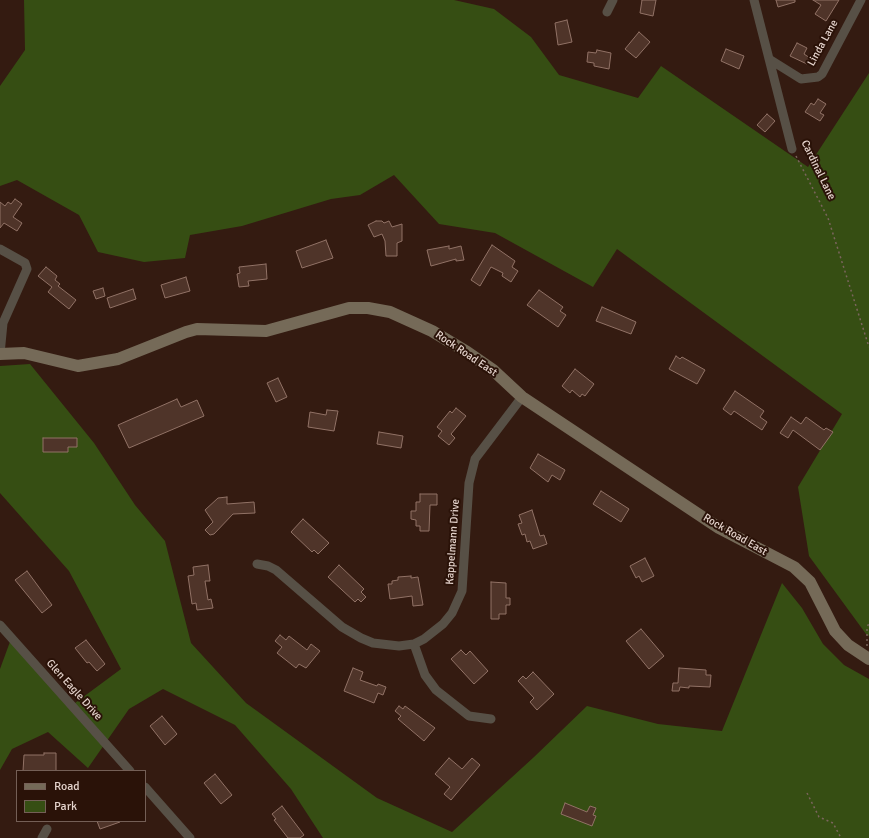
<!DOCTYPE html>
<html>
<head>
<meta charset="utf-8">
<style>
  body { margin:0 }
  #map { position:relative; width:869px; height:838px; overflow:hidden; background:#341b11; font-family:Signika,sans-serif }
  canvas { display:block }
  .legend { position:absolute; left:16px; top:770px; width:130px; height:52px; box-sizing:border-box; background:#2a1208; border:1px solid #745f56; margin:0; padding:5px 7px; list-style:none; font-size:12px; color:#e4d3cc }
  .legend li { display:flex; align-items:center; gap:8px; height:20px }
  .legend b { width:20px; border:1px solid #745f56 }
</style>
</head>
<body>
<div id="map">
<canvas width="869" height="838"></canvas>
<ul class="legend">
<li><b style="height:5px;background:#756a58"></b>Road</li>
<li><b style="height:11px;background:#364e13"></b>Park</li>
</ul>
</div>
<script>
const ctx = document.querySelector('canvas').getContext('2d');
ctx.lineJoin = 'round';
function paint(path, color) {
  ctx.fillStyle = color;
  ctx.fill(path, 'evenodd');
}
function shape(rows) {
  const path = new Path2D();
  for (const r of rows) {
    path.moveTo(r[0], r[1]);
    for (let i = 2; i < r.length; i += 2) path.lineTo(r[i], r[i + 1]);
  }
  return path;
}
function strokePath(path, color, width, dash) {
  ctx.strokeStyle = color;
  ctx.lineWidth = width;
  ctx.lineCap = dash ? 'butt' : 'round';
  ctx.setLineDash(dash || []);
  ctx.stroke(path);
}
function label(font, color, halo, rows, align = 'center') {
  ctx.font = font + ' Signika,sans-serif';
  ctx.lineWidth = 4;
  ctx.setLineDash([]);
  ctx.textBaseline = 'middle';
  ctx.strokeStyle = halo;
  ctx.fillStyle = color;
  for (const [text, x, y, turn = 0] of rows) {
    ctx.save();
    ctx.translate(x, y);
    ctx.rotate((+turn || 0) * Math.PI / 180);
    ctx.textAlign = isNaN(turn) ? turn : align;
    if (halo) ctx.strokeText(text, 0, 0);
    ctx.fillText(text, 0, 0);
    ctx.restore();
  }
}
paint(shape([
  [24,0,454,0,494,9,531,37,559,75,638,98,661,66,808,167,869,73,869,636,866,634,809,556,798,487,842,414,617,249,593,287,495,233,439,224,394,175,360,195,331,199,242,226,190,235,185,258,144,262,98,252,79,215,17,180,0,186,0,86,25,50],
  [30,364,94,443,135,505,165,541,191,643,246,703,377,798,452,832,534,757,587,706,658,724,722,731,782,583,802,608,823,644,844,665,869,679,869,838,323,838,291,789,235,725,163,689,129,709,88,768,48,732,12,749,0,770,0,669,11,639,71,706,121,669,69,571,0,493,0,366]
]), '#364e13');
const building = shape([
  [642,0,656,0,653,16,640,13,642,0],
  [776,0,795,0,795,2,778,7,776,0],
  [813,0,839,0,826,21,815,14,821,5,813,0],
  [567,20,572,42,558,45,555,23,567,20],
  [639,32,650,42,636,58,625,49,639,32],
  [797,43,807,48,804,54,810,58,807,64,790,56,797,43],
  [726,49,744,56,739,69,721,61,726,49],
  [597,50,611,53,609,69,594,66,594,63,587,62,588,52,596,53,597,50],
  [818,99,826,104,820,113,824,115,820,121,805,112,811,103,814,105,818,99],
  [767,114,775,121,765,132,757,125,767,114],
  [15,199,22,204,13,217,22,223,17,231,4,223,0,228,0,202,5,206,8,202,11,204,15,199],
  [376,221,382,221,384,223,389,221,392,227,402,224,402,241,397,243,397,256,386,256,385,241,382,234,374,237,368,225,376,221],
  [326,240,333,258,302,268,296,251,326,240],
  [492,245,515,261,512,267,518,271,511,282,502,276,503,273,491,267,480,286,471,280,492,245],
  [449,246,449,249,461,246,464,260,456,261,456,259,431,266,427,250,449,246],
  [266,264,267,279,248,281,249,286,239,287,237,274,240,273,239,267,266,264],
  [46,267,57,276,55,280,60,284,58,286,76,300,69,309,48,292,52,287,38,276,46,267],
  [186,277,190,291,165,298,161,285,186,277],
  [103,288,105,296,96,299,93,291,103,288],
  [133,289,136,299,110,308,107,298,133,289],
  [539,290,563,307,560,311,566,315,558,327,527,305,539,290],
  [602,307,636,322,631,334,596,321,602,307],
  [676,356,680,359,682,357,705,370,697,384,669,369,676,356],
  [575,369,594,384,585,396,582,394,580,397,572,390,570,393,562,386,575,369],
  [278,378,287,397,276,402,267,383,278,378],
  [735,391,764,411,760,417,767,422,762,430,734,411,731,415,723,409,735,391],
  [177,399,181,407,197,400,204,416,129,448,118,425,177,399],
  [456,408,466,416,451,434,455,438,449,445,438,436,442,431,437,427,450,411,452,413,456,408],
  [327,410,338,411,334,431,308,427,310,412,326,415,327,410],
  [791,417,801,424,806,417,824,430,826,428,833,432,820,450,793,430,788,438,780,433,791,417],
  [379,432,403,436,401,448,377,444,379,432],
  [43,438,77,438,77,447,68,447,68,452,43,452,43,438],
  [538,454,565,470,560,480,552,475,548,482,530,468,538,454],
  [601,491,629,509,621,522,593,504,601,491],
  [420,494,437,494,437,505,430,505,429,531,420,531,420,526,416,526,416,520,411,519,411,511,416,511,416,502,420,502,420,494],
  [227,497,227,504,254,502,255,513,233,514,214,534,210,535,205,530,213,522,205,510,218,498,227,497],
  [532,510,540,536,544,535,547,544,533,549,530,541,527,542,525,534,522,535,518,524,522,523,519,515,532,510],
  [303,519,329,543,318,554,314,550,312,552,291,532,303,519],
  [645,558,654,576,642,582,639,576,636,578,630,566,645,558],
  [208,565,210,581,205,581,208,600,211,599,213,608,197,610,196,603,192,604,188,576,194,575,193,567,208,565],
  [339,565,364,589,361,592,366,597,361,602,358,599,355,602,328,577,339,565],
  [27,571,52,605,42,613,15,580,27,571],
  [411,576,411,578,418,577,423,605,413,606,412,596,390,599,388,584,392,584,392,581,398,580,398,577,411,576],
  [491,582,506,583,506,598,510,598,510,605,506,605,506,614,499,614,499,619,491,619,491,582],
  [641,629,664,656,649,669,626,641,641,629],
  [280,635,286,640,289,636,307,650,311,644,320,651,306,668,299,664,296,668,277,653,282,647,275,641,280,635],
  [86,640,105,664,97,671,89,662,87,663,75,648,86,640],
  [461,650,466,655,470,651,488,671,474,684,451,659,461,650],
  [353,668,363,672,360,680,377,686,378,684,386,687,383,695,378,693,374,703,344,691,353,668],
  [679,668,706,670,706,675,711,675,710,687,689,686,689,688,680,687,679,691,672,691,673,683,678,683,679,668],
  [533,672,554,694,537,710,530,702,534,698,518,681,523,676,526,679,533,672],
  [399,706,403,709,405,706,435,728,424,741,398,719,401,716,395,711,399,706],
  [162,716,177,734,165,745,150,726,162,716],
  [44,753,56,753,56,771,23,771,24,755,44,755,44,753],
  [449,758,462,769,472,758,480,765,451,800,444,794,450,787,435,774,449,758],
  [215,774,232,795,221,804,204,783,215,774],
  [565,803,587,812,590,806,596,808,593,815,596,816,592,826,561,814,565,803],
  [282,806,304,835,300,838,288,838,274,820,276,819,272,814,282,806],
  [97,821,120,821,120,822,100,829,97,821]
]);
paint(building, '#4f3429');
strokePath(building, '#917266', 1);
strokePath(shape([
  [796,156,828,218,869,347],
  [867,646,867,629,869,622],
  [807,793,819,817,833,823,841,838]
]), '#7b655d', 1.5, [2, 3]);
strokePath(shape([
  [754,0,792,149],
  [607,12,613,0],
  [769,59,801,79,818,77,822,74,861,0],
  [0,249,25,263,27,269,3,323,0,354],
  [257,564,268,566,276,570,342,627,361,638,373,643,399,646,414,644,424,639,443,624,452,613,462,591,469,483,475,459,522,397],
  [0,625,130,771],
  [414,644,425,675,436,690,469,716,491,719],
  [145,787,190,838],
  [42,838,47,829]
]), '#575046', 9);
strokePath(shape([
  [0,354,24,353,78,366,118,359,186,332,197,329,266,331,349,308,368,308,390,312,432,331,467,352,493,370,522,397,719,528,794,567,810,582,835,631,848,645,869,659]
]), '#756a58', 12);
label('11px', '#e4d3cc', '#2a1208', [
  ["Linda Lane",823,43,-61],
  ["Cardinal Lane",818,170,64],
  ["Rock Road East",466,354,34],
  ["Rock Road East",735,535,30],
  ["Kappelmann Drive",453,542,-86],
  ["Glen Eagle Drive",74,690,48]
]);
</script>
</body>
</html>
